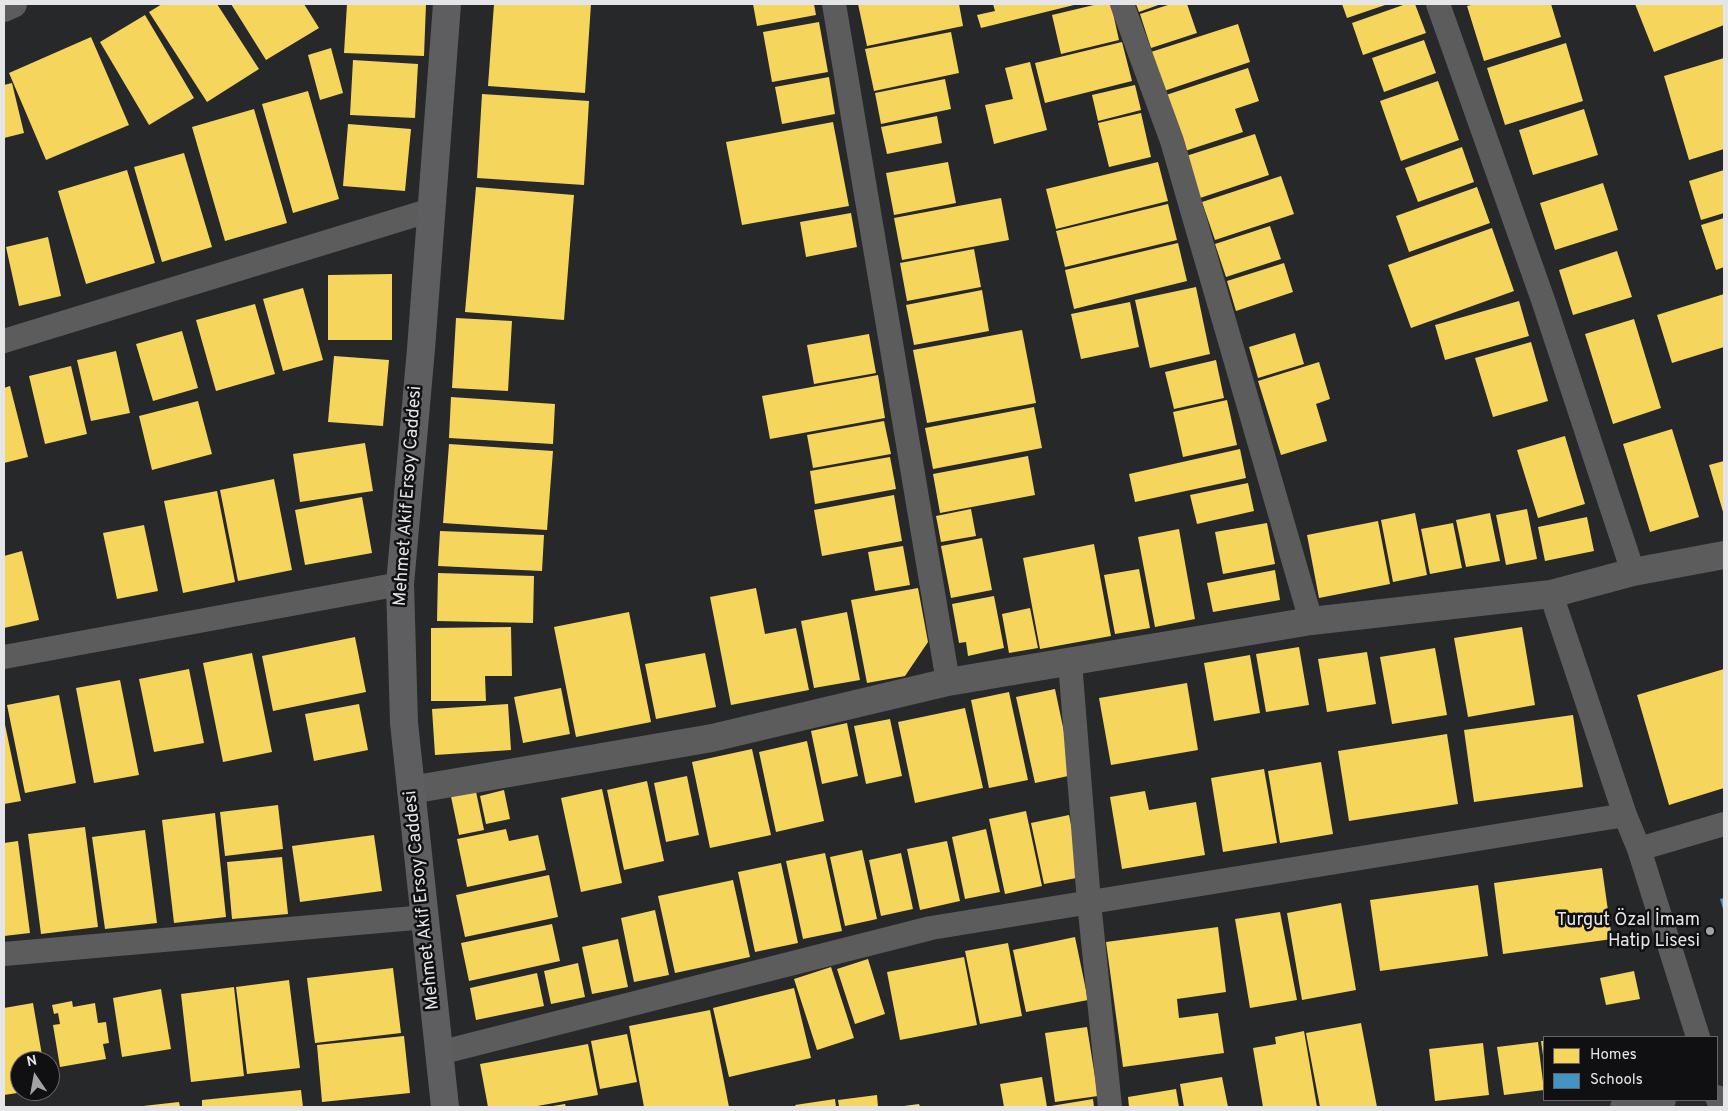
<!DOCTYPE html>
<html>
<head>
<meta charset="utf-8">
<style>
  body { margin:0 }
  #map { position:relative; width:1728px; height:1111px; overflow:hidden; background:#27282a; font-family:Overpass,sans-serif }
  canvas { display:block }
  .frame { position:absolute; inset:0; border:5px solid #e5e5e8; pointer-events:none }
  .legend { position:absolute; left:1543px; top:1036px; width:175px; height:65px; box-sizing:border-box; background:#101012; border:1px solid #656568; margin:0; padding:6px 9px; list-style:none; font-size:15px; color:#e5e5e8 }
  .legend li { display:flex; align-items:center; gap:10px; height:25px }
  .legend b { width:25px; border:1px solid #656568 }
  .north { position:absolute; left:10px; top:1051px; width:50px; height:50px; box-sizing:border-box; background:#101012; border:1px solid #656568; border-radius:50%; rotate:348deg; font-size:14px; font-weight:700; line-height:20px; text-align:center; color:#e5e5e8 }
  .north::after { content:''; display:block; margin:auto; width:18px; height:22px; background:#a2a3a6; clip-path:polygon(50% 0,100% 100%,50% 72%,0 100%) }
</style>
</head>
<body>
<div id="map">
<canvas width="1728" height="1111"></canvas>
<div class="frame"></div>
<ul class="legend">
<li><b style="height:14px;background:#f6d55c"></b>Homes</li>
<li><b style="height:14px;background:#4393c3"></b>Schools</li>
</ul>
<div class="north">N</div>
</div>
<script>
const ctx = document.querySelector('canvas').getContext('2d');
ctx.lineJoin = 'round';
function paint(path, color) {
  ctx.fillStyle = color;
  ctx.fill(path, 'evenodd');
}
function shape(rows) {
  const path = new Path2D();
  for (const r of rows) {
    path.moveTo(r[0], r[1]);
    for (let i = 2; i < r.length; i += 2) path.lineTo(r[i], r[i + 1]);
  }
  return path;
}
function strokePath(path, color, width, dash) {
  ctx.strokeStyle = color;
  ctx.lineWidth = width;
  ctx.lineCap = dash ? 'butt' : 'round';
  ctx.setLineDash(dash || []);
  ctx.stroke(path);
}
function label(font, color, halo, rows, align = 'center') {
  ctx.font = font + ' Overpass,sans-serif';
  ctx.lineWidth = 5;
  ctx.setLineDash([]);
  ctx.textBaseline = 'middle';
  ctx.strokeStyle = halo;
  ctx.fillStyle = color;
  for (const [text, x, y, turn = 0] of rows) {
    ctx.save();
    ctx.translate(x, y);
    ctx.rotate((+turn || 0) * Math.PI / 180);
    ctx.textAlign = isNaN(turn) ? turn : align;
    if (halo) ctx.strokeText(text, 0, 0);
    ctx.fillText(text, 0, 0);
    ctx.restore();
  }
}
paint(shape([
  [162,4,217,4,259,69,207,102,149,12],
  [231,4,304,4,319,28,266,60],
  [347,4,426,4,424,56,344,53],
  [494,4,591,4,585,93,488,86],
  [753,4,814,4,816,15,757,26],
  [858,4,959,4,963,26,867,46],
  [993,4,1078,4,981,28,977,15,995,11],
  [1098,4,1111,4,1119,40,1061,54,1052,15],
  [1136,4,1161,4,1139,12],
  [1171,4,1187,4,1197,33,1151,48,1140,14],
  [1342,4,1388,4,1347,18],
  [1406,4,1415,4,1426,33,1363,55,1352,23],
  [1475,4,1551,4,1561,37,1484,61,1467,6],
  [1635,4,1724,4,1724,25,1654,52],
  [145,15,194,98,149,125,100,42],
  [819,22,828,72,772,82,763,32],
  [1238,24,1250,62,1164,91,1151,52],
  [951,32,959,73,874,91,865,49],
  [91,37,129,125,46,160,9,73],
  [1424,40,1436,73,1384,92,1372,58],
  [1122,42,1132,81,1045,103,1035,63],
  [1566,43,1583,101,1505,125,1487,68],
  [331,48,343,93,320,100,308,55],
  [1724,58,1724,149,1689,160,1664,76],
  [353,60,418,64,415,118,350,115],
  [1030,62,1047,130,994,144,985,105,1013,99,1005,68],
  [1248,68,1259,101,1235,109,1243,132,1185,151,1166,95],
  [829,77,835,114,782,124,775,87],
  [945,79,951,109,881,124,875,93],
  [1438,81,1459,140,1401,161,1380,101],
  [12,83,24,133,4,138,4,85],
  [1135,85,1141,110,1098,121,1092,95],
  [308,91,339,199,293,213,262,104],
  [482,94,589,101,584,185,477,178],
  [254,109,287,223,225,241,192,127],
  [1584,109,1598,155,1533,175,1519,130],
  [1141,113,1151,157,1109,167,1098,123],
  [937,116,942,143,887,154,881,127],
  [833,122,849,206,742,225,726,142],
  [348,124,411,129,405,191,343,186],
  [1255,134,1269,175,1200,198,1186,156],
  [1462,147,1474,182,1418,202,1405,168],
  [184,153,212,247,162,262,134,167],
  [948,162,956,203,894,215,886,173],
  [1158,162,1168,201,1056,229,1046,189],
  [127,170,155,263,86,284,58,191],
  [1724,170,1724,213,1701,220,1689,181],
  [1281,176,1294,214,1215,240,1202,202],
  [1603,183,1618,230,1555,250,1540,203],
  [476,187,574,195,564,320,465,312],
  [1477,187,1490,223,1409,252,1396,216],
  [1001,198,1009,240,902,260,894,218],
  [1168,204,1177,240,1065,267,1056,231],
  [851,213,857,247,806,257,800,222],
  [1724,218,1724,267,1716,270,1701,225],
  [1270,226,1281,259,1226,277,1215,244],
  [1492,228,1514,291,1411,328,1388,265],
  [48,237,61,296,19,306,6,247],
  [1178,243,1187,281,1074,309,1065,270],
  [974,249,981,287,907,301,900,263],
  [1617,251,1632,297,1573,315,1559,270],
  [1284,263,1293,292,1236,311,1227,281],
  [392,274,392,340,328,340,328,275],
  [1196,287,1210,354,1150,368,1135,300],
  [303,288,323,360,283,371,263,299],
  [982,290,989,331,914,345,906,305],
  [1724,294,1724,347,1672,363,1657,315],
  [1519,301,1529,336,1445,360,1435,325],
  [1130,302,1139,347,1081,359,1071,314],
  [255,304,275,374,216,391,196,320],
  [456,318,512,321,508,391,452,388],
  [1634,319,1661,408,1613,424,1585,334],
  [1022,330,1036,403,927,423,913,350],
  [182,331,198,388,153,401,136,344],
  [1295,333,1304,364,1258,378,1249,347],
  [869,334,876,373,814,384,807,345],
  [1531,342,1548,401,1493,417,1475,358],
  [116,351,130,413,91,421,77,360],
  [334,356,389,360,383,426,328,422],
  [1216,360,1224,398,1174,409,1165,372],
  [1319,362,1330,399,1316,404,1327,441,1281,455,1258,381],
  [71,366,87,434,45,444,29,376],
  [878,375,885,418,770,439,762,396],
  [10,386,28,457,4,463,4,388],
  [451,397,555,404,553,444,449,438],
  [1227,400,1237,445,1183,457,1173,412],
  [198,401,212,454,152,470,139,416],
  [1034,407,1042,448,933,469,925,428],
  [884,421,891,454,813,468,807,435],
  [1672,429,1699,517,1650,532,1623,444],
  [1565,436,1585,504,1538,518,1517,450],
  [365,443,373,491,300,502,293,454],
  [449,444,553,451,547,530,443,523],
  [1240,449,1246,478,1135,502,1129,474],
  [1028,456,1035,495,940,513,933,474],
  [890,457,896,489,815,504,810,471],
  [1724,461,1724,515,1709,465],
  [274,479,292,570,238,581,220,490],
  [1248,483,1254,511,1197,524,1190,495],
  [217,491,235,582,183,593,164,501],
  [894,495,902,541,822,556,814,510],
  [362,497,372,553,305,565,295,510],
  [971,509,976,536,941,542,936,516],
  [1527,509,1537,559,1506,565,1496,515],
  [1415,513,1427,575,1393,582,1381,520],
  [1490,513,1500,561,1466,567,1456,520],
  [1587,517,1594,551,1545,561,1538,527],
  [1378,521,1390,584,1319,598,1307,535],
  [1267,523,1275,564,1223,574,1215,532],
  [1453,523,1462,568,1430,574,1421,529],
  [144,525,158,591,117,599,103,533],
  [1179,529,1195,619,1155,627,1138,537],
  [440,531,544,535,542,571,438,566],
  [982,538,992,590,951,598,941,546],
  [1094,544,1111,636,1040,649,1023,558],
  [903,546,910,585,875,591,868,552],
  [22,551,39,620,4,628,4,556],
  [1139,569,1150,628,1115,634,1104,575],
  [1275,570,1280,600,1213,612,1207,583],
  [438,573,534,576,533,623,437,621],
  [756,588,765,634,796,628,809,690,731,705,710,597],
  [918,588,928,642,905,676,867,683,851,600],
  [994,596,1004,648,968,656,966,642,959,643,952,604],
  [1030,608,1038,648,1009,653,1002,614],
  [629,612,651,722,576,737,554,627],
  [847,612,860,680,814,688,801,621],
  [511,627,512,676,485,676,486,701,431,701,431,628],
  [1522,627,1535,705,1468,717,1454,638],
  [355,637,366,692,273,711,262,656],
  [1299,647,1309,705,1266,712,1256,654],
  [1435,648,1447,715,1392,724,1380,657],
  [1367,652,1376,704,1327,712,1318,659],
  [252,653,272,752,223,762,203,663],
  [705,653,716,707,656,719,645,664],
  [1250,655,1260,713,1214,721,1204,663],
  [189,669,204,743,154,752,139,679],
  [1724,669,1724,788,1669,805,1637,695],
  [120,680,139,775,94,783,76,688],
  [1187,683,1198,750,1111,765,1099,698],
  [561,688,570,734,523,743,514,697],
  [1055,689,1073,775,1035,783,1016,697],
  [1009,692,1028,780,989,788,971,700],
  [59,695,76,783,25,793,7,705],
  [359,704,368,750,314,761,305,714],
  [508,704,511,750,435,755,432,709],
  [965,708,983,788,915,803,898,722],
  [1573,715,1583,787,1474,802,1464,730],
  [890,719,902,776,866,784,854,726],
  [4,720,21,801,4,804],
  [847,723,858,776,822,784,811,731],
  [1447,734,1458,804,1349,821,1338,751],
  [807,741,824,821,776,832,759,752],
  [752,749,771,835,710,848,692,762],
  [1321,762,1333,834,1280,843,1268,771],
  [1264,769,1277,843,1223,852,1211,778],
  [687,776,699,835,666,842,654,783],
  [647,781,664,861,624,870,607,790],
  [474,782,484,830,459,835,449,787],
  [602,789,622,883,581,892,561,798],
  [504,790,510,819,486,824,480,796],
  [1145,791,1149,810,1196,802,1205,855,1122,869,1110,797],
  [278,805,283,849,225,856,220,812],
  [1026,811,1042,886,1005,894,989,819],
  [215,813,226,917,174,923,162,820],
  [1069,815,1082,877,1044,884,1031,823],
  [85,827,98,927,41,934,28,834],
  [506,829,509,841,538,835,546,870,467,887,457,839],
  [986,829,1000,892,965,899,952,837],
  [145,830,157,923,105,929,92,837],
  [374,835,382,891,300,902,292,846],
  [18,841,30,933,4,936,4,843],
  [947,841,960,901,920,910,907,849],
  [862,850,877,919,845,926,830,857],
  [825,853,842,931,803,939,786,861],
  [901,853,913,909,881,916,869,860],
  [282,857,288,914,232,919,227,862],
  [781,863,798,943,755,952,738,872],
  [1602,868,1612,939,1503,954,1494,883],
  [549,875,558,917,465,937,456,895],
  [733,880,750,957,675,973,658,896],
  [1478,885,1488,956,1380,971,1370,900],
  [1341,903,1356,990,1302,1000,1287,913],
  [655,910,669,975,634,982,621,918],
  [1280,912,1297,1000,1250,1008,1235,919],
  [552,924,560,961,469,981,461,943],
  [1218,927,1226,992,1177,999,1179,1018,1218,1013,1224,1053,1123,1067,1106,942],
  [1075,937,1088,1000,1026,1012,1013,950],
  [618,939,628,987,592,994,582,947],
  [1008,943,1022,1016,980,1024,965,951],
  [964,957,977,1025,900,1040,887,972],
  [868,959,885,1014,855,1024,837,969],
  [578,963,585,997,551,1004,544,971],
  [831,967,854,1038,817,1050,794,979],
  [393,968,401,1033,315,1043,307,978],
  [1634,971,1640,999,1606,1005,1600,978],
  [537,973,544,1006,476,1020,470,988],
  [289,980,300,1068,247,1074,236,987],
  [234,987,244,1076,191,1082,181,994],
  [794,988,811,1058,729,1077,713,1008],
  [161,989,171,1049,122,1057,113,998],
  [72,1001,73,1007,95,1003,98,1023,106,1022,109,1043,103,1044,106,1059,60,1067,53,1025,60,1024,58,1013,54,1014,52,1005],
  [33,1003,43,1061,20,1061,20,1091,24,1092,4,1095,4,1008],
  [710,1010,729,1107,644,1107,629,1026],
  [1361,1023,1377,1107,1320,1107,1306,1033],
  [1087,1027,1098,1096,1055,1102,1045,1033],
  [1304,1031,1317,1107,1263,1107,1253,1048,1276,1044,1275,1037],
  [627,1034,637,1082,600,1089,591,1041],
  [404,1036,410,1093,322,1102,317,1045],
  [1541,1041,1544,1041,1544,1054,1543,1055],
  [1538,1042,1544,1090,1504,1095,1497,1047],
  [1483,1043,1489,1095,1435,1101,1429,1049],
  [588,1044,598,1095,532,1107,488,1107,480,1064],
  [1042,1077,1047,1107,1004,1107,1000,1084],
  [1222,1077,1228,1107,1184,1107,1180,1084],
  [1176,1089,1179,1107,1129,1107,1128,1097],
  [301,1090,303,1107,202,1107,202,1100],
  [877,1095,878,1107,839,1107,838,1100],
  [835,1099,836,1107,796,1107,795,1105],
  [1093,1099,1094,1107,1051,1107,1051,1106],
  [179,1102,180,1107,143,1107,143,1106],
  [565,1104,566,1107,553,1107,553,1106],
  [919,1104,920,1107,904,1107,904,1106]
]), '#f6d55c');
paint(shape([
  [1724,898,1724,912,1720,899]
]), '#4393c3');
strokePath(shape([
  [834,4,948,682],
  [1122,4,1172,141,1311,621],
  [1438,4,1543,300,1633,572],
  [4,341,431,210],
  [1551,594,1625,815,1639,849,1698,1037],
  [4,657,400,584],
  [1070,662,1089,902,1110,1107],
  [1639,849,1724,824],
  [4,954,426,917],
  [439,1053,931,928,1625,815],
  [1717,1097,1721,1107],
  [1622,1107,1664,1100]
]), '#5c5c5d', 24);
strokePath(shape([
  [4,8,13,4],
  [411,790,712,738,948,682,1311,621,1551,594,1633,572,1724,555]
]), '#5c5c5d', 28);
strokePath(shape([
  [445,1107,404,723,400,584,421,349,447,4]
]), '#5e5e60', 28);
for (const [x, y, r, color] of [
  [1710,931,5,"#a2a3a6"]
]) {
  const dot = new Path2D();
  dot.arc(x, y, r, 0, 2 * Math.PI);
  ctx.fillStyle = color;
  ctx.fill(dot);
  strokePath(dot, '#101012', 2);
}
label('18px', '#e5e5e8', '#101012', [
  ["Mehmet Akif Ersoy Caddesi",409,496,-86],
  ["Mehmet Akif Ersoy Caddesi",423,900,-96]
]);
label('18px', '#e5e5e8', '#101012', [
  ["Turgut Özal İmam",1700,921],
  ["Hatip Lisesi",1700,942]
], 'right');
</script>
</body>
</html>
